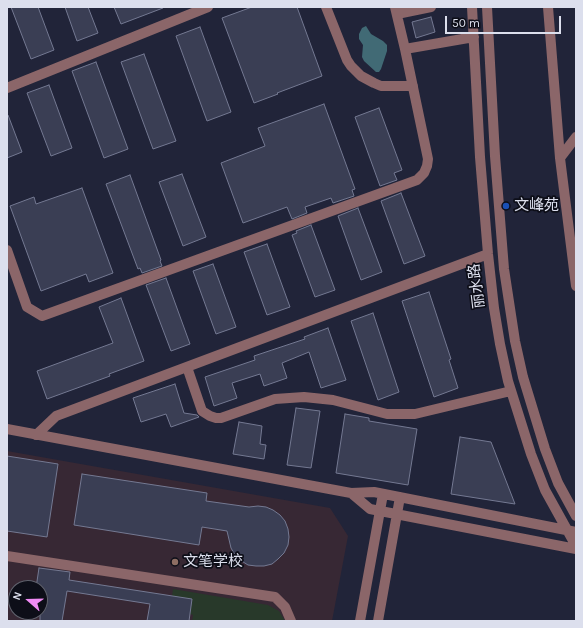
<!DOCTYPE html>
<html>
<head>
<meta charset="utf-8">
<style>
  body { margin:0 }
  #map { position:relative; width:583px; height:628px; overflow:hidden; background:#212439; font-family:Karla,sans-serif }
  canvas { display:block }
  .frame { position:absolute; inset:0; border:8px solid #dcdfed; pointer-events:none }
  .north { position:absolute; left:8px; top:580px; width:40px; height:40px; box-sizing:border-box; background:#0d0e18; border:1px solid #60626d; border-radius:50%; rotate:290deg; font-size:11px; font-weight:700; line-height:16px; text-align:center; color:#dcdfed }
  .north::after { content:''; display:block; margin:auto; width:14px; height:18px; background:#f18bf5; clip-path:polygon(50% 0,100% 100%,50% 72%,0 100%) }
  .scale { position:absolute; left:445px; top:16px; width:116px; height:18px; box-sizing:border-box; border:2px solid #dcdfed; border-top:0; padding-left:5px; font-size:12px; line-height:14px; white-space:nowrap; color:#dcdfed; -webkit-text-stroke:3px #0d0e18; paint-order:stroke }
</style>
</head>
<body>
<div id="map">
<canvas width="583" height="628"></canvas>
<div class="frame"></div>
<div class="north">N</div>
<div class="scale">50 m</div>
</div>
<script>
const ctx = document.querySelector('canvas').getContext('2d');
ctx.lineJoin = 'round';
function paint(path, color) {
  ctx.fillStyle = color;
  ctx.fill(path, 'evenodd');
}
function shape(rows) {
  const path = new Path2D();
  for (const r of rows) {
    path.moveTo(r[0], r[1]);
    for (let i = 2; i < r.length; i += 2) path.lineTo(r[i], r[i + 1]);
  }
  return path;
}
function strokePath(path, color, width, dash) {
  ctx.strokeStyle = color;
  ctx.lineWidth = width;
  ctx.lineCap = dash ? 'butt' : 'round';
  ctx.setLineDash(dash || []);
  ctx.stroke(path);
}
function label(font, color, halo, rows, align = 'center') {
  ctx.font = font + ' Karla,"Noto Sans SC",sans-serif';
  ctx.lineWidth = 3.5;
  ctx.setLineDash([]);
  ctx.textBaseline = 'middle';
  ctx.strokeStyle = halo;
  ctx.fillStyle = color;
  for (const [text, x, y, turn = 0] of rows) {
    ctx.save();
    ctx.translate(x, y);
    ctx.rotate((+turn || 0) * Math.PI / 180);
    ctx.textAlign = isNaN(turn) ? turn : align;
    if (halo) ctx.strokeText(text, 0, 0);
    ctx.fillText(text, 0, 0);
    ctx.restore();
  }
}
paint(shape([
  [7,451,330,508,348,536,332,621,7,621],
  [16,588,40,588,40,612,16,612]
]), '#372834');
paint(shape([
  [173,589,268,605,279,611,285,621,192,621,193,615,190,614,192,599,172,596]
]), '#28392a');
paint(shape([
  [366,26,371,34,383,41,387,45,387,51,381,69,379,72,376,72,364,61,362,57,363,45,359,39,359,34,362,28]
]), '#416a75');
const building = shape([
  [11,7,38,7,54,50,31,59,11,7],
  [65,7,88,7,98,33,77,41,65,7],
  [114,7,163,7,163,8,121,24,114,7],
  [252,7,297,7,322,76,277,93,278,94,254,103,222,18,252,7],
  [431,17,435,32,416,38,412,22,431,17],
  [200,27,231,112,207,121,176,36,200,27],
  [144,54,176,141,153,149,121,62,144,54],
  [96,62,128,149,104,158,72,71,96,62],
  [49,85,72,148,51,156,27,93,49,85],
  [324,104,355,189,352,190,354,196,333,203,331,198,305,207,307,213,292,219,287,207,243,223,221,163,265,146,258,128,324,104],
  [379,108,402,170,394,173,397,180,380,186,355,117,379,108],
  [7,115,8,115,22,152,7,158,7,115],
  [182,174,206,237,183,246,159,182,182,174],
  [130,175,161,260,160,261,162,266,142,273,140,268,138,269,106,184,130,175],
  [82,188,113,273,89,282,86,274,41,291,10,206,34,197,36,204,82,188],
  [401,193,425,256,404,264,381,201,401,193],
  [358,208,382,272,361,280,338,216,358,208],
  [311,225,335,290,315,297,292,235,297,233,296,231,311,225],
  [267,244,290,307,267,315,244,252,267,244],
  [213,264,236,327,216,334,193,271,213,264],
  [166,278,190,344,171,351,146,285,166,278],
  [429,292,451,359,449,360,458,388,434,397,402,301,429,292],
  [121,298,144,361,109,374,110,376,47,399,37,371,113,343,99,307,121,298],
  [373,313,399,392,378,400,351,321,373,313],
  [328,328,346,380,321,388,309,352,282,363,287,378,264,386,260,374,232,383,237,398,214,406,205,377,255,360,254,356,305,339,304,337,328,328],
  [175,384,184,413,197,415,199,417,171,427,166,414,141,422,133,398,175,384],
  [296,408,320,411,311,468,287,465,296,408],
  [345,414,369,418,369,421,417,429,408,485,336,473,345,414],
  [239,422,262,426,260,444,266,445,264,459,233,454,239,422],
  [460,437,491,442,515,504,451,494,460,437],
  [7,456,58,464,47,537,7,531,7,456],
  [82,474,207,493,206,501,249,507,258,506,266,507,273,510,280,515,285,521,288,529,289,537,288,545,284,553,278,559,272,564,264,566,256,566,248,565,240,560,235,555,231,548,227,531,202,527,199,545,74,525,82,474],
  [39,568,70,572,69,580,192,599,189,621,147,621,150,604,67,591,62,621,40,621,40,588,36,588,39,568]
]);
paint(building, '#3a3e54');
strokePath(building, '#747992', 1);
strokePath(shape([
  [326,7,347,60,351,66,361,76,374,83,381,86,413,86],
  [472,7,480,157,488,254,494,308,500,344,508,381,531,454,545,490,576,546],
  [487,7,495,156,504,269,515,341,523,377,545,449,558,483,576,516],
  [548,7,560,158,576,286],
  [397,14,431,7],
  [405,49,474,37],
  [7,88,208,7],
  [560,158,576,137],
  [7,250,27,307,42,316,417,180,424,173,427,166,428,159,405,49,395,7],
  [187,367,202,411,210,416,216,418,221,418,275,399,304,397,333,400,387,414,415,414,511,391],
  [7,429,351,493,374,492,576,532],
  [36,435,56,416,488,254],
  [351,493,370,509,576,549],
  [7,556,275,597,285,607,291,621],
  [360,621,383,494],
  [378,621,400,497]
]), '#8b6669', 10);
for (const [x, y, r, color] of [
  [506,206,4,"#1a4fb4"],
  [175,562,4,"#8d6e63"]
]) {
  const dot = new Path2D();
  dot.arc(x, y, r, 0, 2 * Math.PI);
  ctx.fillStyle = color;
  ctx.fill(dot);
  strokePath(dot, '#0d0e18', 1.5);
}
label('15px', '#dcdfed', '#0d0e18', [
  ["文峰苑",514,206],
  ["文笔学校",183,562]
], 'left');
label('15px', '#dcdfed', '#0d0e18', [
  ["丽水路",477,286,-97]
]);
</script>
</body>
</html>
